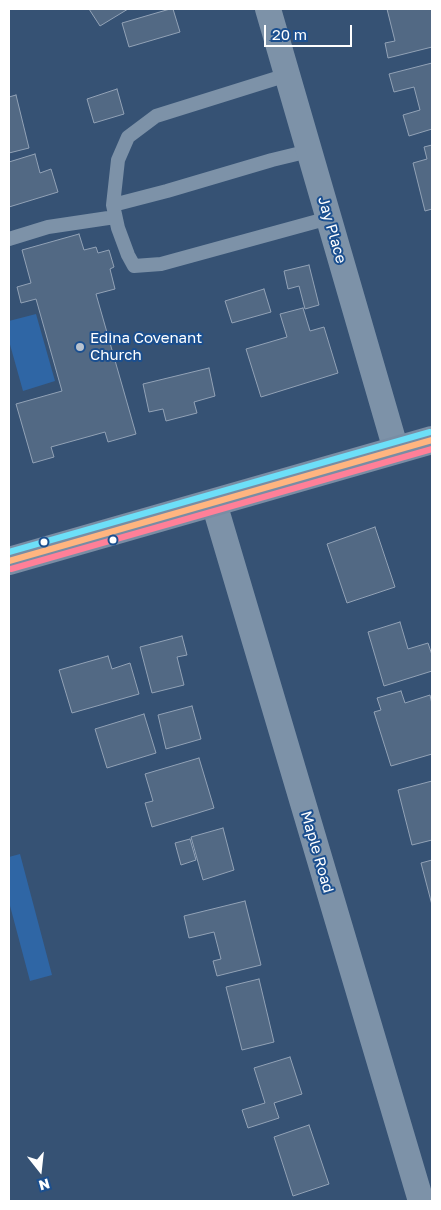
<!DOCTYPE html>
<html>
<head>
<meta charset="utf-8">
<style>
  body { margin:0 }
  #map { position:relative; width:441px; height:1210px; overflow:hidden; background:#365274; font-family:"Golos Text",sans-serif }
  canvas { display:block }
  .frame { position:absolute; inset:0; border:10px solid #fff; pointer-events:none }
  .north { position:absolute; left:15px; top:1145px; width:50px; height:50px; -webkit-text-stroke:4px #1b4f8f; paint-order:stroke; rotate:164deg; font-size:14px; font-weight:700; line-height:20px; text-align:center; color:#fff }
  .north::after { content:''; display:block; margin:auto; width:18px; height:22px; background:#fff; clip-path:polygon(50% 0,100% 100%,50% 72%,0 100%) }
  .scale { position:absolute; left:264px; top:25px; width:88px; height:22px; box-sizing:border-box; border:2px solid #fff; border-top:0; padding-left:6px; font-size:15px; line-height:18px; white-space:nowrap; color:#fff; -webkit-text-stroke:4px #1b4f8f; paint-order:stroke }
</style>
</head>
<body>
<div id="map">
<canvas width="441" height="1210"></canvas>
<div class="frame"></div>
<div class="north">N</div>
<div class="scale">20 m</div>
</div>
<script>
const ctx = document.querySelector('canvas').getContext('2d');
ctx.lineJoin = 'round';
function paint(path, color) {
  ctx.fillStyle = color;
  ctx.fill(path, 'evenodd');
}
function shape(rows) {
  const path = new Path2D();
  for (const r of rows) {
    path.moveTo(r[0], r[1]);
    for (let i = 2; i < r.length; i += 2) path.lineTo(r[i], r[i + 1]);
  }
  return path;
}
function strokePath(path, color, width, dash) {
  ctx.strokeStyle = color;
  ctx.lineWidth = width;
  ctx.lineCap = dash ? 'butt' : 'round';
  ctx.setLineDash(dash || []);
  ctx.stroke(path);
}
function label(font, color, halo, rows, align = 'center') {
  ctx.font = font + ' "Golos Text",sans-serif';
  ctx.lineWidth = 4;
  ctx.setLineDash([]);
  ctx.textBaseline = 'middle';
  ctx.strokeStyle = halo;
  ctx.fillStyle = color;
  for (const [text, x, y, turn = 0] of rows) {
    ctx.save();
    ctx.translate(x, y);
    ctx.rotate((+turn || 0) * Math.PI / 180);
    ctx.textAlign = isNaN(turn) ? turn : align;
    if (halo) ctx.strokeText(text, 0, 0);
    ctx.fillText(text, 0, 0);
    ctx.restore();
  }
}
paint(shape([
  [36,314,55,381,23,391,9,341,9,321],
  [20,854,52,975,30,981,9,902,9,857]
]), '#2f66a5');
const building = shape([
  [89,9,128,9,100,26,89,9],
  [170,9,173,9,180,32,129,47,122,23,170,9],
  [387,9,432,9,432,47,388,58,385,43,395,41,387,9],
  [432,63,432,129,409,136,403,115,420,110,414,87,394,92,389,74,432,63],
  [117,89,124,114,94,123,87,99,117,89],
  [16,95,29,148,9,153,9,97,16,95],
  [432,145,432,209,425,211,413,163,427,159,424,147,432,145],
  [35,154,40,173,51,169,58,192,9,207,9,162,35,154],
  [79,234,84,250,96,247,98,253,109,250,114,267,110,269,115,289,96,294,136,434,108,442,105,432,51,447,54,457,33,463,16,404,62,391,36,299,21,303,17,287,31,283,22,250,79,234],
  [309,265,319,305,305,309,299,286,288,289,284,271,309,265],
  [264,289,271,312,232,323,225,301,264,289],
  [303,308,310,331,324,327,338,373,261,397,246,349,287,337,280,314,303,308],
  [209,368,215,396,194,402,197,413,166,421,163,409,149,412,143,384,209,368],
  [375,527,395,587,347,603,327,544,375,527],
  [400,622,408,649,428,643,432,655,432,671,384,686,368,632,400,622],
  [182,636,187,655,177,657,184,685,152,693,140,647,182,636],
  [108,656,112,669,130,663,139,694,72,713,59,670,108,656],
  [401,691,405,703,430,695,432,704,432,754,391,766,374,712,381,710,377,698,401,691],
  [192,706,201,739,166,749,158,715,192,706],
  [144,714,156,753,107,768,95,729,144,714],
  [199,758,214,808,152,827,145,803,153,801,145,774,199,758],
  [432,781,432,840,412,845,398,790,432,781],
  [223,828,234,870,203,880,191,837,223,828],
  [190,839,196,860,181,865,175,843,190,839],
  [432,860,432,905,421,863,432,860],
  [245,901,261,965,217,976,213,961,221,959,214,932,189,938,184,916,245,901],
  [259,979,274,1042,242,1050,226,987,259,979],
  [290,1057,302,1094,274,1103,279,1118,248,1128,242,1110,265,1103,254,1068,290,1057],
  [309,1125,329,1184,293,1196,274,1137,309,1125]
]);
paint(building, '#526984');
strokePath(building, '#92a2b6', 1);
strokePath(shape([
  [287,75,156,116,128,137,118,160,113,205,118,228,128,255,134,266,161,264,329,218],
  [113,205,167,191,272,160,309,151],
  [9,239,48,227,115,217]
]), '#7d92a8', 14);
strokePath(shape([
  [268,9,396,450],
  [214,503,421,1201]
]), '#7d92a8', 26);
strokePath(shape([
  [9,561,432,440]
]), '#798da4', 28);
strokePath(shape([
  [9,561,432,440]
]), '#ffb580', 6);
strokePath(shape([
  [11,569,432,449]
]), '#ff8098', 6);
strokePath(shape([
  [9,552,430,432]
]), '#6ddff8', 6);
for (const [x, y, r, color] of [
  [80,347,5,"#b9c2ce"],
  [113,540,4.5,"#fff"],
  [44,542,4.5,"#fff"]
]) {
  const dot = new Path2D();
  dot.arc(x, y, r, 0, 2 * Math.PI);
  ctx.fillStyle = color;
  ctx.fill(dot);
  strokePath(dot, '#1b4f8f', 2);
}
label('15px', '#fff', '#1b4f8f', [
  ["Jay Place",332,230,74],
  ["Maple Road",317,852,74]
]);
label('15px', '#fff', '#1b4f8f', [
  ["Edina Covenant",90,338],
  ["Church",90,355]
], 'left');
</script>
</body>
</html>
